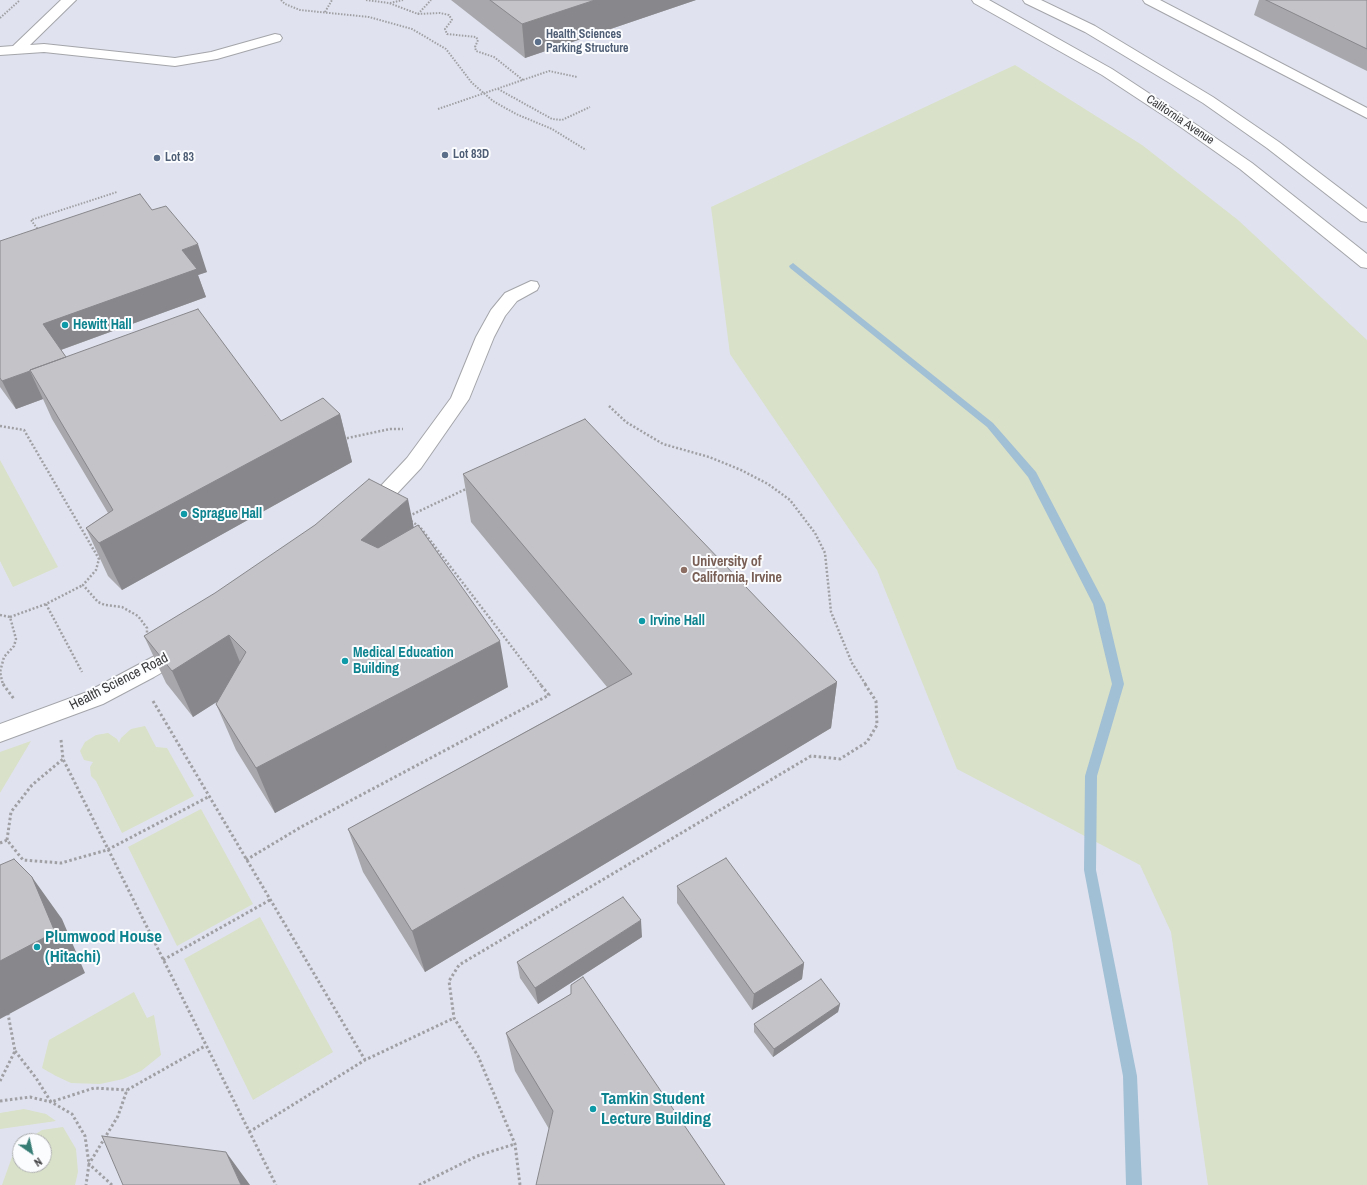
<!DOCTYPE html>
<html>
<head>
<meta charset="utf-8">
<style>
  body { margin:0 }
  #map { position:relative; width:1367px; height:1185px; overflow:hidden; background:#edeef3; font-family:"Archivo Narrow",sans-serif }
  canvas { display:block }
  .north { position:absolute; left:12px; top:1133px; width:40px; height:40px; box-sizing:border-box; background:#fbfcfe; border:1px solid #adaeb0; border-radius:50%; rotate:146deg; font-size:11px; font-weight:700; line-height:16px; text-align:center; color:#39393b }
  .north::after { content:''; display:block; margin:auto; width:14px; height:18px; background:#377d75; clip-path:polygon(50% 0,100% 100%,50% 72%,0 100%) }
</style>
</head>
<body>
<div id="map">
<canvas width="1367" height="1185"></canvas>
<div class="north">N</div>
</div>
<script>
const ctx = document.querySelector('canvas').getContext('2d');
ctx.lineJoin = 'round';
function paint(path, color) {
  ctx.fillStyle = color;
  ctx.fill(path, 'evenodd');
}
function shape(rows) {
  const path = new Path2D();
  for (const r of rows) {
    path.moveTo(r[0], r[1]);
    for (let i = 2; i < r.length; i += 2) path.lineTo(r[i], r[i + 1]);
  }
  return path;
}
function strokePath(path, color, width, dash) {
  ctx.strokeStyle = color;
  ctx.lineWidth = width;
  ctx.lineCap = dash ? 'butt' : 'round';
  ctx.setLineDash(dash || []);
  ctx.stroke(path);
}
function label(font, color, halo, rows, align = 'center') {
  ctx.font = font + ' "Archivo Narrow",sans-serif';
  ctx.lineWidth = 4;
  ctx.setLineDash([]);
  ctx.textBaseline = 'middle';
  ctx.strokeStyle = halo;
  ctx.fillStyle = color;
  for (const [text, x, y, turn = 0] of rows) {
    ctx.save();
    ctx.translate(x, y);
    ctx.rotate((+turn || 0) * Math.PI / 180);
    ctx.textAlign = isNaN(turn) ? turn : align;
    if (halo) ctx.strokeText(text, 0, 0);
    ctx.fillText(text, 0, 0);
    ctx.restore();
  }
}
paint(shape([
  [0,0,1367,0,1367,1185,0,1185],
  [20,1141,44,1141,44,1165,20,1165]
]), '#e0e3ef');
paint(shape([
  [1015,65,1142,145,1238,220,1367,340,1367,1185,1208,1185,1171,932,1140,865,957,769,877,570,730,354,711,207],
  [0,460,58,567,13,587,0,561],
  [145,726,156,747,167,748,194,796,122,833,96,781,91,776,90,767,93,762,84,760,80,751,85,742,96,735,108,733,117,739,119,743,121,738,131,729],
  [31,741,0,793,0,752],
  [201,809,253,904,177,946,128,847],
  [260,917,333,1052,253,1100,184,959],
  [134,992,147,1018,154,1015,161,1055,141,1071,123,1079,100,1084,71,1083,56,1076,42,1068,49,1040],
  [24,1109,46,1114,56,1121,0,1129,0,1113],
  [63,1127,76,1149,78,1172,75,1185,2,1185,12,1157,20,1146,20,1165,44,1165,44,1141,25,1141,42,1130]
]), '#d9e1c8');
paint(shape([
  [793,263,993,423,1036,472,1105,604,1124,684,1097,776,1096,870,1137,1076,1142,1185,1126,1185,1123,1076,1084,870,1085,776,1112,684,1093,604,1028,477,987,427,790,268,789,266,793,263]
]), '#a1bfd5');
const lane = shape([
  [61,0,76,0,30,45,44,44,175,58,211,52,275,34,280,35,282,38,280,41,217,59,175,66,44,52,0,55,0,47,13,46,61,0],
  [1143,0,1160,0,1367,108,1367,118,1145,3,1143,0],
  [531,281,537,282,539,286,537,290,517,301,505,316,494,337,469,399,421,468,376,516,369,518,362,516,359,511,362,506,407,458,451,398,476,337,491,310,505,293,531,281],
  [181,642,189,645,192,651,189,657,154,677,103,704,0,742,0,724,87,692,181,642]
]);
const secondary = shape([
  [972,0,989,0,1112,69,1185,117,1252,163,1367,254,1367,268,1361,267,1240,169,1175,123,1102,75,974,3,972,0],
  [1023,0,1041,0,1095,26,1213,97,1279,142,1367,209,1367,222,1361,221,1267,148,1203,103,1085,32,1025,3,1023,0]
]);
strokePath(lane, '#a4a5aa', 2);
strokePath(secondary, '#a4a5aa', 2);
strokePath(shape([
  [281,0,285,4,300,10,369,17,412,29,446,49,472,83,493,101,516,114,552,129,586,150],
  [366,0,389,3,418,14,440,13,449,15,452,20,445,29,447,34,476,37,478,40,475,47,476,51,494,57,523,80],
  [390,3,403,0],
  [325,12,332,0],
  [418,14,431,0],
  [0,18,20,0],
  [498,89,552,119,562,120,590,107],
  [438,109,549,71,577,77],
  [39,231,31,220,117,192]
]), '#a0a0a4', 2, [1.5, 1.5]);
strokePath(shape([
  [609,406,626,422,663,444,709,457,741,470,768,484,790,500,815,533,825,553,831,612,852,663,866,685],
  [0,426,24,430,99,559,96,570,83,585,98,602,105,605,122,607,138,616,147,628,147,637],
  [343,439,390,429,403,429],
  [409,516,468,488],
  [411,521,420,527,541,685],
  [46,604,82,672],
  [0,615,10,617,16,639,14,646,4,657,0,672,3,685],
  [10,617,46,604,83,585]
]), '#a0a0a4', 2.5, [2, 2]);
strokePath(shape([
  [3,684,14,699],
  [153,701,365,1060],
  [61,740,63,759,276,1185],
  [7,840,11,812,32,785,63,759],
  [0,843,7,840,23,860,61,863,107,850,210,796],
  [246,860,301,827,549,695,540,684],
  [163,960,270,900],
  [15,1051,36,1078,51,1102,94,1088,127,1090],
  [0,1081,15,1051,8,1014],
  [0,1101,30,1097,51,1102,72,1114,85,1136,89,1164,86,1185],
  [249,1132,365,1060,454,1018],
  [112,1185,89,1164,118,1116,127,1090,205,1046],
  [419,1185,477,1156,515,1144],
  [520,1185,515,1144,478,1056,454,1018,449,981,459,965,811,756,840,759,867,742,877,725,876,701,865,684]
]), '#a0a0a4', 3, [2.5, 2.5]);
paint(lane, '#fff');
paint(secondary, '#fff');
paint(shape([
  [451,0,696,0,525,58],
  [1259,0,1367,0,1367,71,1254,15],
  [152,210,207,272,198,275,206,297,61,350,66,357,281,421,340,414,352,462,122,590,108,576,86,528,108,513,52,419,43,399,16,409,0,387,0,241],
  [463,474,837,682,831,728,425,972,363,872,348,829,607,687,471,522],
  [414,527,508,687,275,813,236,750,216,704,218,701,193,717,166,683,144,636],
  [677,886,804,963,802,979,752,1010,677,903],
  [642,937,538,1004,520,978,517,962],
  [583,977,549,1129,515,1071,506,1033,571,994],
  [840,1004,838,1012,773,1057,754,1032,754,1024]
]), '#a8a8ac');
paint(shape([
  [595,0,696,0,525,58,522,24],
  [198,244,207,272,198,275,206,297,55,352,43,324,182,250],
  [30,371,43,399,16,409,2,381],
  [340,414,352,462,122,590,99,543],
  [408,499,418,548,374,588,361,540],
  [229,635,248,682,193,717,172,671],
  [500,641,508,687,275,813,256,768],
  [837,682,831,728,425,972,412,931],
  [32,877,62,919,85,973,0,1019,0,961],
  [641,920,642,937,538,1004,535,988],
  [804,963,802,979,752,1010,754,994],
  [840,1004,838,1012,773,1057,774,1049],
  [226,1152,250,1185,241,1185]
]), '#88888c');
const building = shape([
  [490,0,595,0,522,24,490,0],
  [1266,0,1367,0,1367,49,1266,0],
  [140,194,152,210,166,206,198,244,182,250,197,269,43,324,66,357,30,370,30,371,2,381,0,378,0,241,140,194],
  [198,309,281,421,323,398,340,414,99,543,86,528,113,510,30,370,198,309],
  [585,419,837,682,412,931,348,829,632,674,463,474,585,419],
  [369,479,408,499,361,540,378,548,418,525,500,641,256,768,216,704,246,652,229,635,172,671,144,636,215,593,315,525,369,479],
  [726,858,804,963,754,994,677,886,726,858],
  [14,859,32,877,55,932,0,961,0,865,14,859],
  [623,897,641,920,535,988,517,962,623,897],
  [583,977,725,1185,536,1185,553,1111,506,1033,571,994,571,985,583,977],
  [821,979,840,1004,774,1049,754,1024,821,979],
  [102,1136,226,1152,241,1185,123,1185,102,1136]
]);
paint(building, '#c3c3c8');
strokePath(building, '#88888c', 1);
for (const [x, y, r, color] of [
  [538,42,4,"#5c6f8a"],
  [445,155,4,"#5c6f8a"],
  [157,158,4,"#5c6f8a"],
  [65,325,4,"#0f9aa8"],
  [184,514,4,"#0f9aa8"],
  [684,570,4,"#8d6e63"],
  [642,621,4,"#0f9aa8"],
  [345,661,4,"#0f9aa8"],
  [37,947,4,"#0f9aa8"],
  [593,1109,4,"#0f9aa8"]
]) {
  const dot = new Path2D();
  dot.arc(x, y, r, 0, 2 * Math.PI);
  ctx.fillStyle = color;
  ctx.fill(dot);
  strokePath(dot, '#fbfcfe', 1.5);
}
label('bold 12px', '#4e5e75', '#fbfcfe', [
  ["Health Sciences",546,35],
  ["Parking Structure",546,49],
  ["Lot 83D",453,155],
  ["Lot 83",165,158]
], 'left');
label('12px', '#39393b', '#fbfcfe', [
  ["California Avenue",1180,120,34]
]);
label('bold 14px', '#0d838f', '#fbfcfe', [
  ["Hewitt Hall",73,325],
  ["Sprague Hall",192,514],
  ["Irvine Hall",650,621],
  ["Medical Education",353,653],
  ["Building",353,669]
], 'left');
label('bold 14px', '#785e54', '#fbfcfe', [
  ["University of",692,562],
  ["California, Irvine",692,578]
], 'left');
label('14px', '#39393b', '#fbfcfe', [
  ["Health Science Road",119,682,-27]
]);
label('bold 17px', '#0d838f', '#fbfcfe', [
  ["Plumwood House",45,937],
  ["(Hitachi)",45,957],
  ["Tamkin Student",601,1099],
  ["Lecture Building",601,1119]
], 'left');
</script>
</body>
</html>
